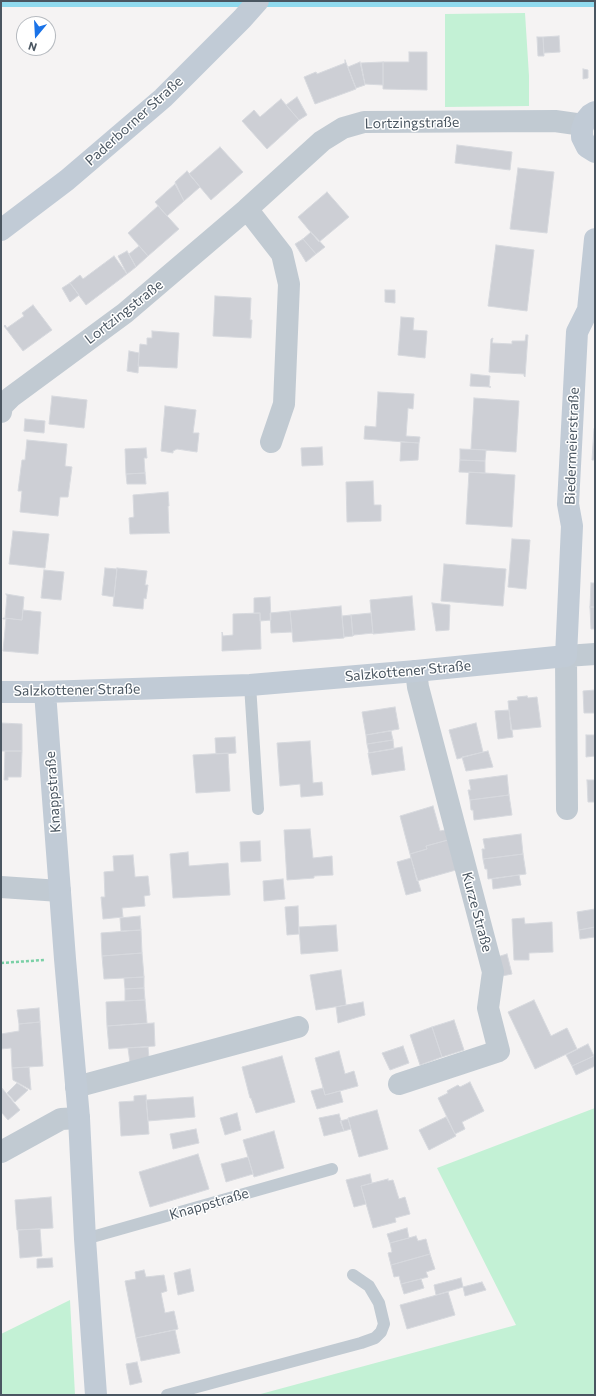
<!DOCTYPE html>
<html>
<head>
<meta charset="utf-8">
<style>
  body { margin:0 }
  #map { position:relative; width:596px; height:1396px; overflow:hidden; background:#f5f3f3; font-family:Commissioner,sans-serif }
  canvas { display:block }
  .frame { position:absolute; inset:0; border:2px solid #4a5661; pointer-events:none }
  .north { position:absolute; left:16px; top:16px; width:40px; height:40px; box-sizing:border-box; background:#fff; border:1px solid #b7bbc0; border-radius:50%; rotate:198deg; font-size:11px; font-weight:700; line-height:16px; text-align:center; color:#4a5661 }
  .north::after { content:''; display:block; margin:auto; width:14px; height:18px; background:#1a73e8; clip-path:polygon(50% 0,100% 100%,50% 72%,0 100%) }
</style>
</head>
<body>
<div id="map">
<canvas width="596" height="1396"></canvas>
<div class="frame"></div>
<div class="north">N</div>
</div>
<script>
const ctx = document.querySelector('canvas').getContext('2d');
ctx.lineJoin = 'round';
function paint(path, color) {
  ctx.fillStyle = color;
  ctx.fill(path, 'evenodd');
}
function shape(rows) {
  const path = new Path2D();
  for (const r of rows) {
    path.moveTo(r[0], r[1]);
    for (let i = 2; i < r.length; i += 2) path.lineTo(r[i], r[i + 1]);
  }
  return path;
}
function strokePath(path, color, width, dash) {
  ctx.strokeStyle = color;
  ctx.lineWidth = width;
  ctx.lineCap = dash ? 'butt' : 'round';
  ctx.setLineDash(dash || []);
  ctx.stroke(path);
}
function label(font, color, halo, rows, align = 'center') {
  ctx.font = font + ' Commissioner,sans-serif';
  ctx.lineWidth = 3;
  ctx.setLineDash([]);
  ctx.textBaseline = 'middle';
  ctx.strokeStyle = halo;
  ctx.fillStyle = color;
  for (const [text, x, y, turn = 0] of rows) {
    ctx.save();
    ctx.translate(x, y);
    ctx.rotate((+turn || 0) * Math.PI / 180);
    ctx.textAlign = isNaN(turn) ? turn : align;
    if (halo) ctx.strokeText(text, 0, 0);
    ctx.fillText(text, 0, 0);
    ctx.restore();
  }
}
paint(shape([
  [525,13,529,76,529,106,445,107,445,14],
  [595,1108,595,1395,257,1395,516,1325,437,1168],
  [70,1300,75,1395,1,1395,1,1334]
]), '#c3f1d5');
strokePath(shape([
  [1,4,247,4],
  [261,4,595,4]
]), '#90daee', 6);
const building = shape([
  [559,36,560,52,544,53,543,37,559,36],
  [537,37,543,37,544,56,538,56,537,37],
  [409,52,427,52,427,90,383,89,383,62,409,62,409,52],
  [345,60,356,89,315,104,304,77,316,72,317,74,345,63,345,60],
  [360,62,365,85,356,88,348,67,360,62],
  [383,62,383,85,365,84,361,63,383,62],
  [583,69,588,70,588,78,583,79,583,69],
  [297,97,307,115,299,120,286,105,297,97],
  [281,99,299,120,267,149,242,121,254,110,260,117,281,99],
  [457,145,512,152,510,170,455,163,457,145],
  [220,147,243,172,211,200,189,174,220,147],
  [518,168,554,172,547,233,510,229,518,168],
  [187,171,200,187,184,201,175,182,187,171],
  [175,184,184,201,167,216,155,202,175,184],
  [327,192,349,217,319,242,298,217,327,192],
  [158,206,179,229,148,256,128,233,158,206],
  [311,232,325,247,316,254,303,239,311,232],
  [303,239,316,254,306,262,295,244,303,239],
  [496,245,534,250,527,311,488,306,496,245],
  [139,246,148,256,136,267,129,254,139,246],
  [127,251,136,267,127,274,118,256,127,251],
  [114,256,127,274,86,305,70,283,80,275,83,279,114,256],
  [70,283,79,295,70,302,62,288,70,283],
  [385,290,395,290,395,303,385,302,385,290],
  [215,296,251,298,250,320,252,320,251,338,213,336,215,296],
  [33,305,52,330,23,351,4,326,5,325,7,328,24,316,22,313,33,305],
  [401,317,414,318,413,330,427,331,425,358,398,355,401,317],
  [152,331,179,333,177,368,138,366,140,344,147,345,147,338,152,338,152,331],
  [526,335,528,335,525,377,524,376,524,374,489,372,491,339,493,338,492,343,512,344,512,341,525,341,526,335],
  [129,351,139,353,138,373,127,371,129,351],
  [471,374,490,376,489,387,491,387,470,386,471,374],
  [378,392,414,394,413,409,408,408,406,436,420,437,419,443,364,439,365,426,376,427,378,392],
  [52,396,87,400,84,428,49,424,52,396],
  [474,398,519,401,516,452,471,449,474,398],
  [165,406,196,410,193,433,199,433,197,452,177,449,173,451,173,453,161,451,165,406],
  [25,419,45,421,44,433,24,431,25,419],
  [594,429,595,429,595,460,592,460,594,429],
  [27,440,67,444,65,466,72,467,68,497,60,497,58,516,20,512,22,491,18,491,22,460,25,460,27,440],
  [401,442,419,443,418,460,400,461,401,442],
  [322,447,323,465,302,466,301,448,322,447],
  [146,448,147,458,144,458,145,473,126,474,125,449,146,448],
  [460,449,486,450,485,461,460,460,460,449],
  [460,460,485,461,485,473,459,472,460,460],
  [469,472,515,475,512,527,466,524,469,472],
  [145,473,146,484,127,484,126,474,145,473],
  [373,481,374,505,381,505,381,521,347,522,346,482,373,481],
  [168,492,169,506,168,506,169,532,170,533,130,534,129,518,134,517,133,495,168,492],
  [13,531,49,534,45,568,9,564,13,531],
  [512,539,530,540,526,589,508,587,512,539],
  [444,564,506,569,503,606,441,601,444,564],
  [105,568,117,569,114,597,102,595,105,568],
  [117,568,147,571,145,585,148,585,146,599,144,598,143,609,113,606,117,568],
  [44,570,64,572,61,600,41,598,44,570],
  [591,583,595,583,595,607,590,607,591,583],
  [6,594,24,597,22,620,5,618,7,596,6,594],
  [412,596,415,630,373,634,370,600,412,596],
  [270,597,271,620,260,621,260,613,254,613,254,598,270,597],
  [432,603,450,605,449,630,436,631,432,603],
  [341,606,344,638,293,642,290,611,341,606],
  [590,607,595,607,595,629,591,629,590,607],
  [23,610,41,612,38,654,3,651,6,619,3,619,3,618,22,620,23,610],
  [290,611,292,632,271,633,270,613,290,611],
  [260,613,261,649,222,651,222,632,223,636,233,635,233,614,260,613],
  [371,613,373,633,354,635,353,636,351,615,371,613],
  [351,615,353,636,344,637,342,616,351,615],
  [595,690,595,713,584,713,583,691,595,690],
  [527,696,528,698,537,697,541,727,511,730,508,701,518,700,517,697,527,696],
  [395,707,399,729,366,735,362,712,395,707],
  [509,710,513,737,498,739,495,711,509,710],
  [1,723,22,724,22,751,1,751,1,723],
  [476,723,483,752,457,759,449,730,476,723],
  [391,731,393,740,367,744,366,735,391,731],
  [586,735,595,735,595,756,586,757,586,735],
  [235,737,236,753,216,754,215,738,235,737],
  [393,740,394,749,369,753,367,744,393,740],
  [310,741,313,783,322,782,323,795,301,797,300,784,280,786,277,743,310,741],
  [402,747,405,770,372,775,368,753,402,747],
  [5,751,22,751,21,777,8,777,8,780,4,780,5,751],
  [488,751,493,767,466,771,462,757,488,751],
  [228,753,230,791,196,793,193,755,228,753],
  [507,775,509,795,470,800,468,790,471,790,469,780,507,775],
  [587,780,595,780,595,802,588,802,587,780],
  [509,795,512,815,474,820,473,810,471,810,470,800,509,795],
  [433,806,440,831,445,830,448,840,426,846,427,849,410,854,400,816,433,806],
  [310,829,313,858,332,856,333,875,314,876,314,878,287,880,284,830,310,829],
  [521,834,523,854,483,859,482,849,485,849,483,839,521,834],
  [448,840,456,870,417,881,410,854,427,849,426,846,448,840],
  [260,841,261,861,241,862,240,842,260,841],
  [188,852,189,866,228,863,230,895,173,898,170,854,188,852],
  [523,854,526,874,488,879,487,869,485,869,483,859,523,854],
  [133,855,135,877,148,876,150,895,144,896,145,906,122,908,123,917,103,919,101,897,105,897,104,872,114,871,113,856,133,855],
  [411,858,421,891,406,895,397,862,411,858],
  [519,875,521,885,493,889,492,879,519,875],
  [283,879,285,899,264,901,263,881,283,879],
  [298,906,299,934,287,935,285,907,298,906],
  [595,909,595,927,579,930,577,912,595,909],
  [140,916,141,930,121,931,120,918,140,916],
  [524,918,525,924,552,922,553,952,529,953,529,960,514,960,512,919,524,918],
  [336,925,338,951,301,954,299,927,336,925],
  [595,927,595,937,580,939,579,930,595,927],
  [141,930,142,953,102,956,101,933,141,930],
  [142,953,144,977,104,979,102,956,142,953],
  [507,954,512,974,502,976,497,957,507,954],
  [341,970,346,1005,316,1010,310,975,341,970],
  [144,977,144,988,125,989,124,978,144,977],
  [144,988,145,1000,125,1001,125,989,144,988],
  [145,1000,147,1023,107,1026,106,1002,145,1000],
  [534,1000,551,1036,567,1028,577,1049,535,1069,508,1012,534,1000],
  [363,1002,365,1015,338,1023,336,1007,363,1002],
  [39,1008,40,1022,19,1024,17,1010,39,1008],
  [454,1020,464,1050,442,1057,432,1027,454,1020],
  [40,1022,43,1066,12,1068,11,1048,1,1049,1,1034,19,1031,19,1024,40,1022],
  [154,1023,155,1046,109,1049,107,1026,154,1023],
  [432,1027,442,1057,420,1065,410,1035,432,1027],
  [588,1044,594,1056,572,1066,566,1055,588,1044],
  [403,1046,409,1063,390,1070,382,1053,403,1046],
  [148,1047,149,1058,130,1063,128,1048,148,1047],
  [339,1051,345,1074,354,1071,358,1086,325,1095,315,1058,339,1051],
  [282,1056,295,1102,256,1113,251,1098,250,1098,242,1067,282,1056],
  [594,1056,595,1066,576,1075,572,1066,594,1056],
  [29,1067,31,1090,13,1080,12,1068,29,1067],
  [470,1082,484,1111,462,1122,465,1129,455,1134,438,1098,448,1093,447,1091,458,1085,460,1087,470,1082],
  [17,1083,28,1090,15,1102,7,1093,17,1083],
  [1,1087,20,1110,8,1120,2,1113,1,1115,1,1087],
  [323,1088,325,1095,340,1091,343,1102,317,1109,311,1091,323,1088],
  [146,1095,149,1134,121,1136,119,1102,134,1101,134,1096,146,1095],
  [193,1097,195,1117,148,1121,146,1100,193,1097],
  [377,1110,388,1149,359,1157,348,1118,377,1110],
  [237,1113,241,1130,225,1135,220,1118,237,1113],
  [339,1114,344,1131,324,1136,319,1118,339,1114],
  [446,1117,456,1136,429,1150,419,1130,446,1117],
  [348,1119,351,1129,344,1131,340,1121,348,1119],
  [196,1129,199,1143,173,1149,170,1134,196,1129],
  [274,1131,284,1168,254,1177,243,1140,274,1131],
  [198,1154,209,1189,150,1207,139,1172,198,1154],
  [248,1157,253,1174,226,1182,221,1164,248,1157],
  [370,1174,372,1183,361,1186,366,1204,354,1207,346,1180,370,1174],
  [388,1179,388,1181,393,1180,399,1199,405,1197,410,1214,395,1218,396,1222,373,1228,361,1186,388,1179],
  [51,1197,53,1228,17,1230,15,1200,51,1197],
  [407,1228,409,1238,390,1243,387,1234,407,1228],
  [40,1229,42,1256,20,1258,18,1230,40,1229],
  [416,1236,418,1241,426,1239,430,1254,391,1265,388,1253,392,1252,390,1243,416,1236],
  [430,1254,435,1269,426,1272,428,1277,401,1284,399,1276,394,1277,391,1265,430,1254],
  [52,1258,53,1267,37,1268,37,1259,52,1258],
  [190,1269,194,1291,178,1295,174,1273,190,1269],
  [144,1270,146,1277,164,1275,167,1291,161,1293,165,1313,174,1311,178,1329,136,1338,125,1281,136,1279,135,1272,144,1270],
  [461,1278,463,1287,436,1295,434,1285,461,1278],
  [421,1279,424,1288,404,1294,401,1284,421,1279],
  [482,1282,486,1290,465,1296,463,1287,482,1282],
  [448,1292,455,1315,407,1329,400,1305,448,1292],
  [175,1330,180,1353,141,1361,136,1338,175,1330],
  [137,1362,142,1382,130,1385,126,1364,137,1362]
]);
paint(building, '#cdcfd5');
strokePath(building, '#d7d9de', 1);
strokePath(shape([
  [1,963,44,960]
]), '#7ad0a6', 2.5, [3, 2]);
strokePath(shape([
  [250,685,258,809],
  [85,1239,332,1169],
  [167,1395,361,1343,375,1338,381,1332,384,1324,379,1303,369,1286,353,1275]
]), '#c1cad2', 12);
strokePath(shape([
  [247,209,282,254,289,284,284,404,271,442],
  [1,412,2,406,11,397,125,313,247,209,322,141,343,128,364,122,555,121,583,125],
  [567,809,566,656,595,654],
  [1,887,60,891],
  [399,1084,499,1051,488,1008,493,972,418,687,416,671],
  [76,1087,298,1027],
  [1,1152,61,1119,79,1118]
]), '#c1cad2', 22);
strokePath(shape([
  [595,112,590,115,585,121,582,129,582,137,587,147,595,152],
  [1,230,67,180,163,98,242,19,258,1],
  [1,692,45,692,250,685,416,671,566,656,572,526,568,504,577,332,588,310,595,239],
  [45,692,65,959,79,1118,85,1239,96,1395]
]), '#c1cbd6', 22);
label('14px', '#4a5661', '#fff', [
  ["Paderborner Straße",134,121,-42],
  ["Lortzingstraße",412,123,-1],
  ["Lortzingstraße",124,312,-38],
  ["Biedermeierstraße",572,446,-88],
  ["Salzkottener Straße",408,671,-5],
  ["Salzkottener Straße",77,690,-1],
  ["Knappstraße",53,792,-94],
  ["Kurze Straße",477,912,75],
  ["Knappstraße",209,1204,-16]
]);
</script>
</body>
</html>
